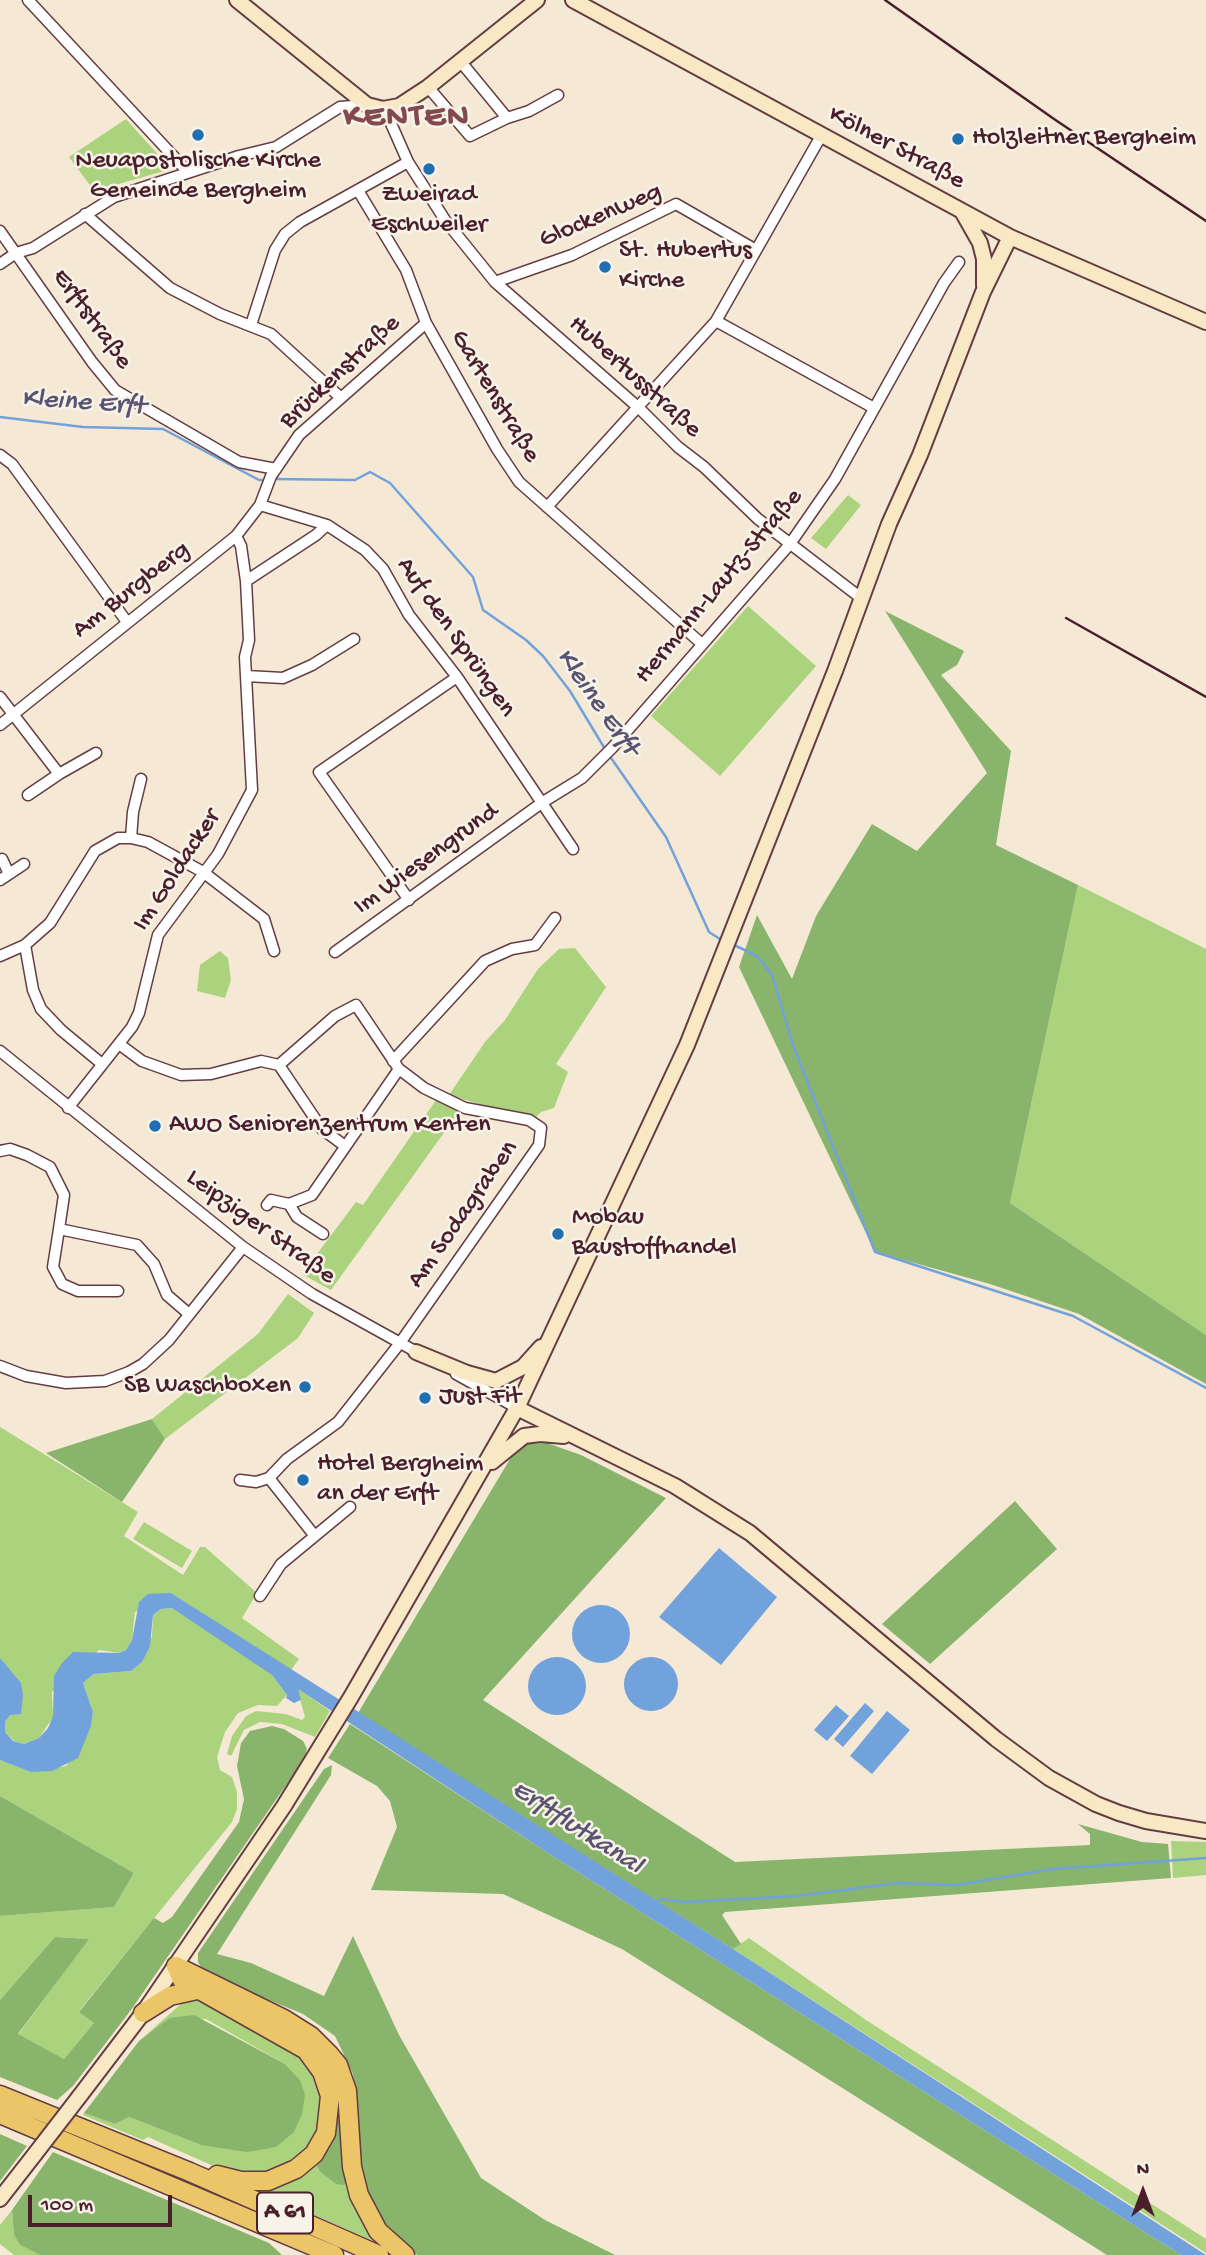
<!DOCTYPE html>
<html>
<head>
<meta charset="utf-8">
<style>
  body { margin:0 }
  #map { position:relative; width:1206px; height:2255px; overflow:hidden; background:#f5e9d5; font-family:"Gochi Hand",sans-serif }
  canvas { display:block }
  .north { position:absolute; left:1108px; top:2157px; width:70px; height:70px; -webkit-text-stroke:5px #f7f3e8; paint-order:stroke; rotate:0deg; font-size:19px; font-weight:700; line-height:28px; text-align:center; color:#4a1f2b }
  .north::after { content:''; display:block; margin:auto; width:24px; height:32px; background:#4a1f2b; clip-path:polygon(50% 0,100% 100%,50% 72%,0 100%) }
  .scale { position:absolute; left:28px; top:2195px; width:144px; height:32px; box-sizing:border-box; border:4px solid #4a1f2b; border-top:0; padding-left:9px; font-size:21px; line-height:24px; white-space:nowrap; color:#4a1f2b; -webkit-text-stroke:5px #f7f3e8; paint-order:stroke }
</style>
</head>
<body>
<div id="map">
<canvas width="1206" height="2255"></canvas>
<div class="north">N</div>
<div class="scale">100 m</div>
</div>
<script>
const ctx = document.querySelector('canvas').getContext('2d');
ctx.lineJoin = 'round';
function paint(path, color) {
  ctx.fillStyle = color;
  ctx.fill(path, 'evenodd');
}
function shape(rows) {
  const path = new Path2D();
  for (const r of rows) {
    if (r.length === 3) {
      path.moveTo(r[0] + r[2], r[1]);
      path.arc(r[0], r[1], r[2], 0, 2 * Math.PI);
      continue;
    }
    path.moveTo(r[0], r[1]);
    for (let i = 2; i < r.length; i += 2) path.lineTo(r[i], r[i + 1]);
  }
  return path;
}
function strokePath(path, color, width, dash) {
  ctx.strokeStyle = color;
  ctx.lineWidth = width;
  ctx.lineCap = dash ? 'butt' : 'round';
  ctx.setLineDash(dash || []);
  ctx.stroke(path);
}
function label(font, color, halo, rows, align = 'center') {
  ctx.font = font + ' "Gochi Hand",sans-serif';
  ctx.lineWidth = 5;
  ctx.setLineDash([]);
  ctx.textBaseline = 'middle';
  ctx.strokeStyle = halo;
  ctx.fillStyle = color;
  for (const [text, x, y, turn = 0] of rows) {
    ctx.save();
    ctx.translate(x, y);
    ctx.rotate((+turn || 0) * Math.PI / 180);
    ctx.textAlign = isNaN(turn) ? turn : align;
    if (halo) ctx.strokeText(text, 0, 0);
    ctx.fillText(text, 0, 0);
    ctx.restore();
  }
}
paint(shape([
  [126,119,171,169,115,185,98,196,69,157],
  [848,495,861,505,826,549,811,538],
  [748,606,816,666,720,776,651,716],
  [1078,885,1206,949,1206,1335,1010,1203],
  [575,948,606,987,556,1064,568,1072,554,1108,541,1112,536,1117,506,1112,449,1095,485,1042,505,1020,538,969,559,949],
  [220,951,228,958,231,980,225,998,197,991,200,965],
  [436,1100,461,1109,331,1290,302,1274,356,1202,363,1205],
  [288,1294,314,1313,298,1338,165,1439,152,1419,258,1334],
  [0,1427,138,1512,124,1536,183,1575,200,1547,205,1547,257,1593,242,1618,299,1659,291,1670,171,1593,135,1612,132,1640,126,1650,119,1653,99,1650,52,1692,53,1717,39,1738,24,1744,14,1741,5,1732,5,1722,10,1715,0,1658],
  [144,1522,192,1551,182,1568,133,1539],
  [172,1608,255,1662,272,1675,287,1695,277,1706,258,1705,238,1713,225,1732,217,1757,220,1770,232,1777,237,1792,237,1809,232,1822,79,2011,94,2023,64,2059,18,2035,88,1939,55,1937,0,2000,0,1916,114,1907,134,1873,0,1796,0,1760,32,1772,66,1766,91,1726,93,1712,83,1683,94,1674,131,1671,142,1662,152,1636,153,1615,161,1609],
  [297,1688,330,1711,315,1737,282,1724,260,1722,244,1730,231,1756,227,1754,232,1736,246,1716,256,1711,286,1714,302,1720,305,1717],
  [1171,1841,1206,1842,1206,1875,1173,1878],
  [749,1938,866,2020,1206,2239,1206,2253,733,1949],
  [193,1995,312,2062,326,2100,321,2133,289,2170,238,2177,148,2137,143,2140,83,2115,84,2113,115,2124,129,2117,201,2145,300,2080,285,2064,206,2019,169,2018,139,2041,181,2004,183,1996],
  [331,2064,387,2247,251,2187,330,2143,317,2166,320,2172,336,2184,334,2115,327,2073],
  [12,2210,14,2235,20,2245,40,2255,14,2255,0,2244,0,2225]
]), '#abd27c');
paint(shape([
  [885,611,964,651,957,665,941,675,1011,751,996,845,1078,885,1010,1203,1206,1335,1206,1384,1079,1314,990,1284,875,1252,739,967,757,915,792,979,816,916,872,824,917,851,987,773],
  [152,1419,165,1439,122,1502,46,1453],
  [547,1443,581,1455,666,1498,483,1700,735,1862,1090,1845,1090,1834,1078,1824,1142,1842,1168,1844,1171,1878,725,1912,722,1915,741,1944,733,1949,358,1713,519,1444],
  [1015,1501,1057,1549,930,1664,882,1624],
  [350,1724,548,1853,1181,2255,1107,2255,622,1949,503,1894,371,1890,397,1827,390,1801,377,1786,328,1758],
  [272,1726,284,1729,303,1741,307,1749,304,1759,131,2010,73,2086,57,2100,0,2077,0,2000,55,1937,89,1939,18,2034,64,2059,94,2023,79,2012,154,1918,163,1923,172,1917,239,1822,244,1799,237,1766,241,1743,250,1731],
  [332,1765,331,1775,217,1954,251,1963,324,1996,353,1936,399,2035,481,2178,545,2220,615,2255,418,2255,399,2246,381,2225,361,2180,353,2074,335,2036,303,2014,223,1981,202,1969,198,1962,198,1953,324,1769],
  [0,1796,134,1873,114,1907,0,1916],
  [194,2015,285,2064,300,2080,305,2095,302,2114,294,2132,276,2147,247,2152,201,2145,129,2117,115,2124,84,2113,139,2041,169,2018],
  [334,2115,342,2116,347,2181,344,2185,336,2184,320,2172,317,2166,330,2143],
  [0,2134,27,2146,0,2181],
  [53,2152,269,2243,282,2255,40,2255,20,2245,14,2235,12,2210]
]), '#88b46c');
paint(shape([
  [719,1548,777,1597,721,1665,659,1617],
  [171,1593,733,1949,1206,2255,1181,2255,548,1853,298,1689,301,1700,294,1703,286,1698,287,1695,272,1675,172,1608,161,1609,153,1615,150,1646,142,1662,131,1671,94,1674,83,1683,93,1712,91,1726,78,1758,52,1771,31,1772,0,1760,0,1658,21,1683,23,1695,21,1714,10,1715,5,1722,5,1732,13,1741,24,1744,39,1738,48,1728,53,1716,54,1676,62,1663,73,1652,119,1653,126,1650,132,1640,139,1602,148,1594],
  [601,1634,29],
  [651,1684,27],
  [557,1686,29],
  [865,1703,874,1711,843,1747,834,1739],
  [836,1705,849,1716,827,1741,814,1730],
  [887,1711,910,1730,872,1774,850,1756]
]), '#71a2db');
strokePath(shape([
  [0,417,83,427,163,429,259,480,267,480],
  [273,479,355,480,370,472,390,483,473,577,483,610,526,640,543,656,570,691,605,749],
  [609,755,666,837,709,932,723,941],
  [732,944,757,956,772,975,794,1048,875,1252,1073,1316,1206,1388],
  [657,1902,660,1899,685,1902,796,1896,897,1883,956,1885,1053,1869,1206,1858]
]), '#71a2db', 2.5);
const street = shape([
  [28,0,188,172],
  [428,87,470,136,507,118,461,62],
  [507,118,529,111,558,95],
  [359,192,406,270,426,323,497,449,519,482,702,644],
  [85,214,170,288,220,314,271,334,340,397],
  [0,231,92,362,115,390,239,462,276,469],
  [0,264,16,253,33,248,114,197,239,156,276,147,340,107,367,105,389,119,408,162,445,220,495,282,639,408,678,447,704,467,758,519,861,598],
  [495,282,572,255,676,204,756,250],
  [716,321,874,408],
  [251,325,275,250,285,234,300,222,408,162],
  [0,455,12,464,127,622],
  [260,505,327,525,365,550,383,569,409,615,457,677,573,849],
  [547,507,716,321,821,136],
  [246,581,316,535,327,525],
  [246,676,283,678,312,665,354,639],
  [0,697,59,774,28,795],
  [0,725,236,536,260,505,271,476,299,435,426,323],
  [59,774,96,753],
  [131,838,133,812,141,779],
  [9,874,24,864],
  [0,880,9,874,2,859],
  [409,900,319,772,457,677],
  [25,945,50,923,95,851,118,838,131,838,148,842,203,872,264,919,274,951],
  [335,952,543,802,582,778,613,747,790,544,835,479,944,283,959,262],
  [0,956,25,945,33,990,41,1009,61,1030,102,1064],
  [119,1044,142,1061,181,1075,211,1074,261,1061,279,1065],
  [0,1051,243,1247,312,1294,422,1355],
  [393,1061,485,961,512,949,535,945,555,918],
  [279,1065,322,1129,345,1146],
  [68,1108,132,1027,139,1013,158,935,218,854,252,790,245,657,249,640,246,581,241,546,236,536],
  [0,1151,10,1149,27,1155,50,1167,64,1195,59,1229,137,1245,154,1264,167,1295,189,1314],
  [289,1204,297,1217,323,1234],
  [267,1205,271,1200,289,1204,312,1195,399,1069],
  [59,1229,53,1267,62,1284,78,1291,118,1291],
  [0,1366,26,1376,66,1383,105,1381,129,1372,143,1364,169,1340,243,1247],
  [456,1374,517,1408],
  [269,1478,314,1535],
  [240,1480,256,1482,269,1478,287,1459,338,1422,400,1343,539,1145,541,1128,529,1120,465,1108,424,1088,399,1069,356,1005,335,1016,279,1065],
  [260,1596,281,1564,350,1507]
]);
const secondary = shape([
  [237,0,367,105,383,109,399,106,428,87,537,0],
  [573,0,1010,237,1206,322],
  [963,213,980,243,984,259,984,286],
  [416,1352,467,1373,496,1381,523,1367,541,1347],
  [517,1408,675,1486,750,1533,996,1739,1049,1778,1096,1804,1119,1813,1146,1821,1206,1831],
  [492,1462,524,1436,540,1434,564,1436],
  [79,2097,143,2013,284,1806,351,1697,517,1408,687,1045,835,671,889,524,920,455,983,292,1010,237],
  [0,2199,35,2154]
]);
const highway = shape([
  [176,1966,182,1980,306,2050,322,2072,330,2096,326,2133,314,2154,296,2169,268,2181,241,2181,217,2175],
  [176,1966,284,2019,311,2036,329,2054,338,2065,347,2091,352,2167,359,2195,378,2231,405,2255],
  [143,2013,170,1996,197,1990],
  [0,2095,190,2172,379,2255],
  [0,2114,334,2255]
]);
strokePath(street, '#643d44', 13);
strokePath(secondary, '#643d44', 18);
strokePath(highway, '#643d44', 21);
strokePath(street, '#fff', 10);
strokePath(secondary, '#f8e8c3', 14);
strokePath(highway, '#edc569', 18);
strokePath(shape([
  [885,0,1054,119,1206,221],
  [1066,618,1206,697]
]), '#4a1f2b', 2.5);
const secondaryBridge = shape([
  [35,2154,79,2097]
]);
strokePath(secondaryBridge, '#643d44', 18, []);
strokePath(secondaryBridge, '#f8e8c3', 14);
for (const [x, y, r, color] of [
  [198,135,7,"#1f6fb2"],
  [958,139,7,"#1f6fb2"],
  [429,169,7,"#1f6fb2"],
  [605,267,7,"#1f6fb2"],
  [155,1126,7,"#1f6fb2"],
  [558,1234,7,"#1f6fb2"],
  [305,1387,7,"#1f6fb2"],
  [425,1398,7,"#1f6fb2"],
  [303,1480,7,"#1f6fb2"]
]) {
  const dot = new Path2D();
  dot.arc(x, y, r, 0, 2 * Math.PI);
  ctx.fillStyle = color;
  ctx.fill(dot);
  strokePath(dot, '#f7f3e8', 2.5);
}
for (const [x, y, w] of [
  [285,2213,56]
]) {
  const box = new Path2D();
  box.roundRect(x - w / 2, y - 20.5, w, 41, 5);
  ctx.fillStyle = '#f7f3e8';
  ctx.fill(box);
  strokePath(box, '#4a1f2b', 2);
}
label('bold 24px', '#4a1f2b', null, [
  ["A 61",285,2213]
]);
label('26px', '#4a1f2b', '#f7f3e8', [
  ["Holzleitner Bergheim",972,139],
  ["Neuapostolische Kirche",198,162,"center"],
  ["Gemeinde Bergheim",198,192,"center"],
  ["Zweirad",429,196,"center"],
  ["Eschweiler",429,226,"center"],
  ["St. Hubertus",619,252],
  ["Kirche",619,282],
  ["AWO Seniorenzentrum Kenten",169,1126],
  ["Mobau",572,1219],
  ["Baustoffhandel",572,1249],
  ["SB Waschboxen",291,1387,"right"],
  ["Just Fit",439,1398],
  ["Hotel Bergheim",317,1465],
  ["an der Erft",317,1495]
], 'left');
label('26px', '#4a1f2b', '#f7f3e8', [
  ["Kölner Straße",896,149,28],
  ["Glockenweg",601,217,-23],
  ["Erftstraße",91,320,54],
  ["Brückenstraße",341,373,-43],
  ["Hubertusstraße",634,378,42],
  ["Gartenstraße",494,397,59],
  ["Hermann-Lautz-Straße",720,587,-50],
  ["Am Burgberg",132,591,-38],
  ["Auf den Sprüngen",455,638,55],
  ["Im Wiesengrund",427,860,-36],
  ["Im Goldacker",178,871,-57],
  ["Am Sodagraben",464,1215,-55],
  ["Leipziger Straße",260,1228,36]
]);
label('italic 28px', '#5a5371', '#f7f3e8', [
  ["Kleine Erft",83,404,4],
  ["Kleine Erft",596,703,55],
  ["Erftflutkanal",576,1829,33]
]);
ctx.letterSpacing = '2px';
label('bold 33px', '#82494f', '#f7f3e8', [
  ["KENTEN",407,119]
]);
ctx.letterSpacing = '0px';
</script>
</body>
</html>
